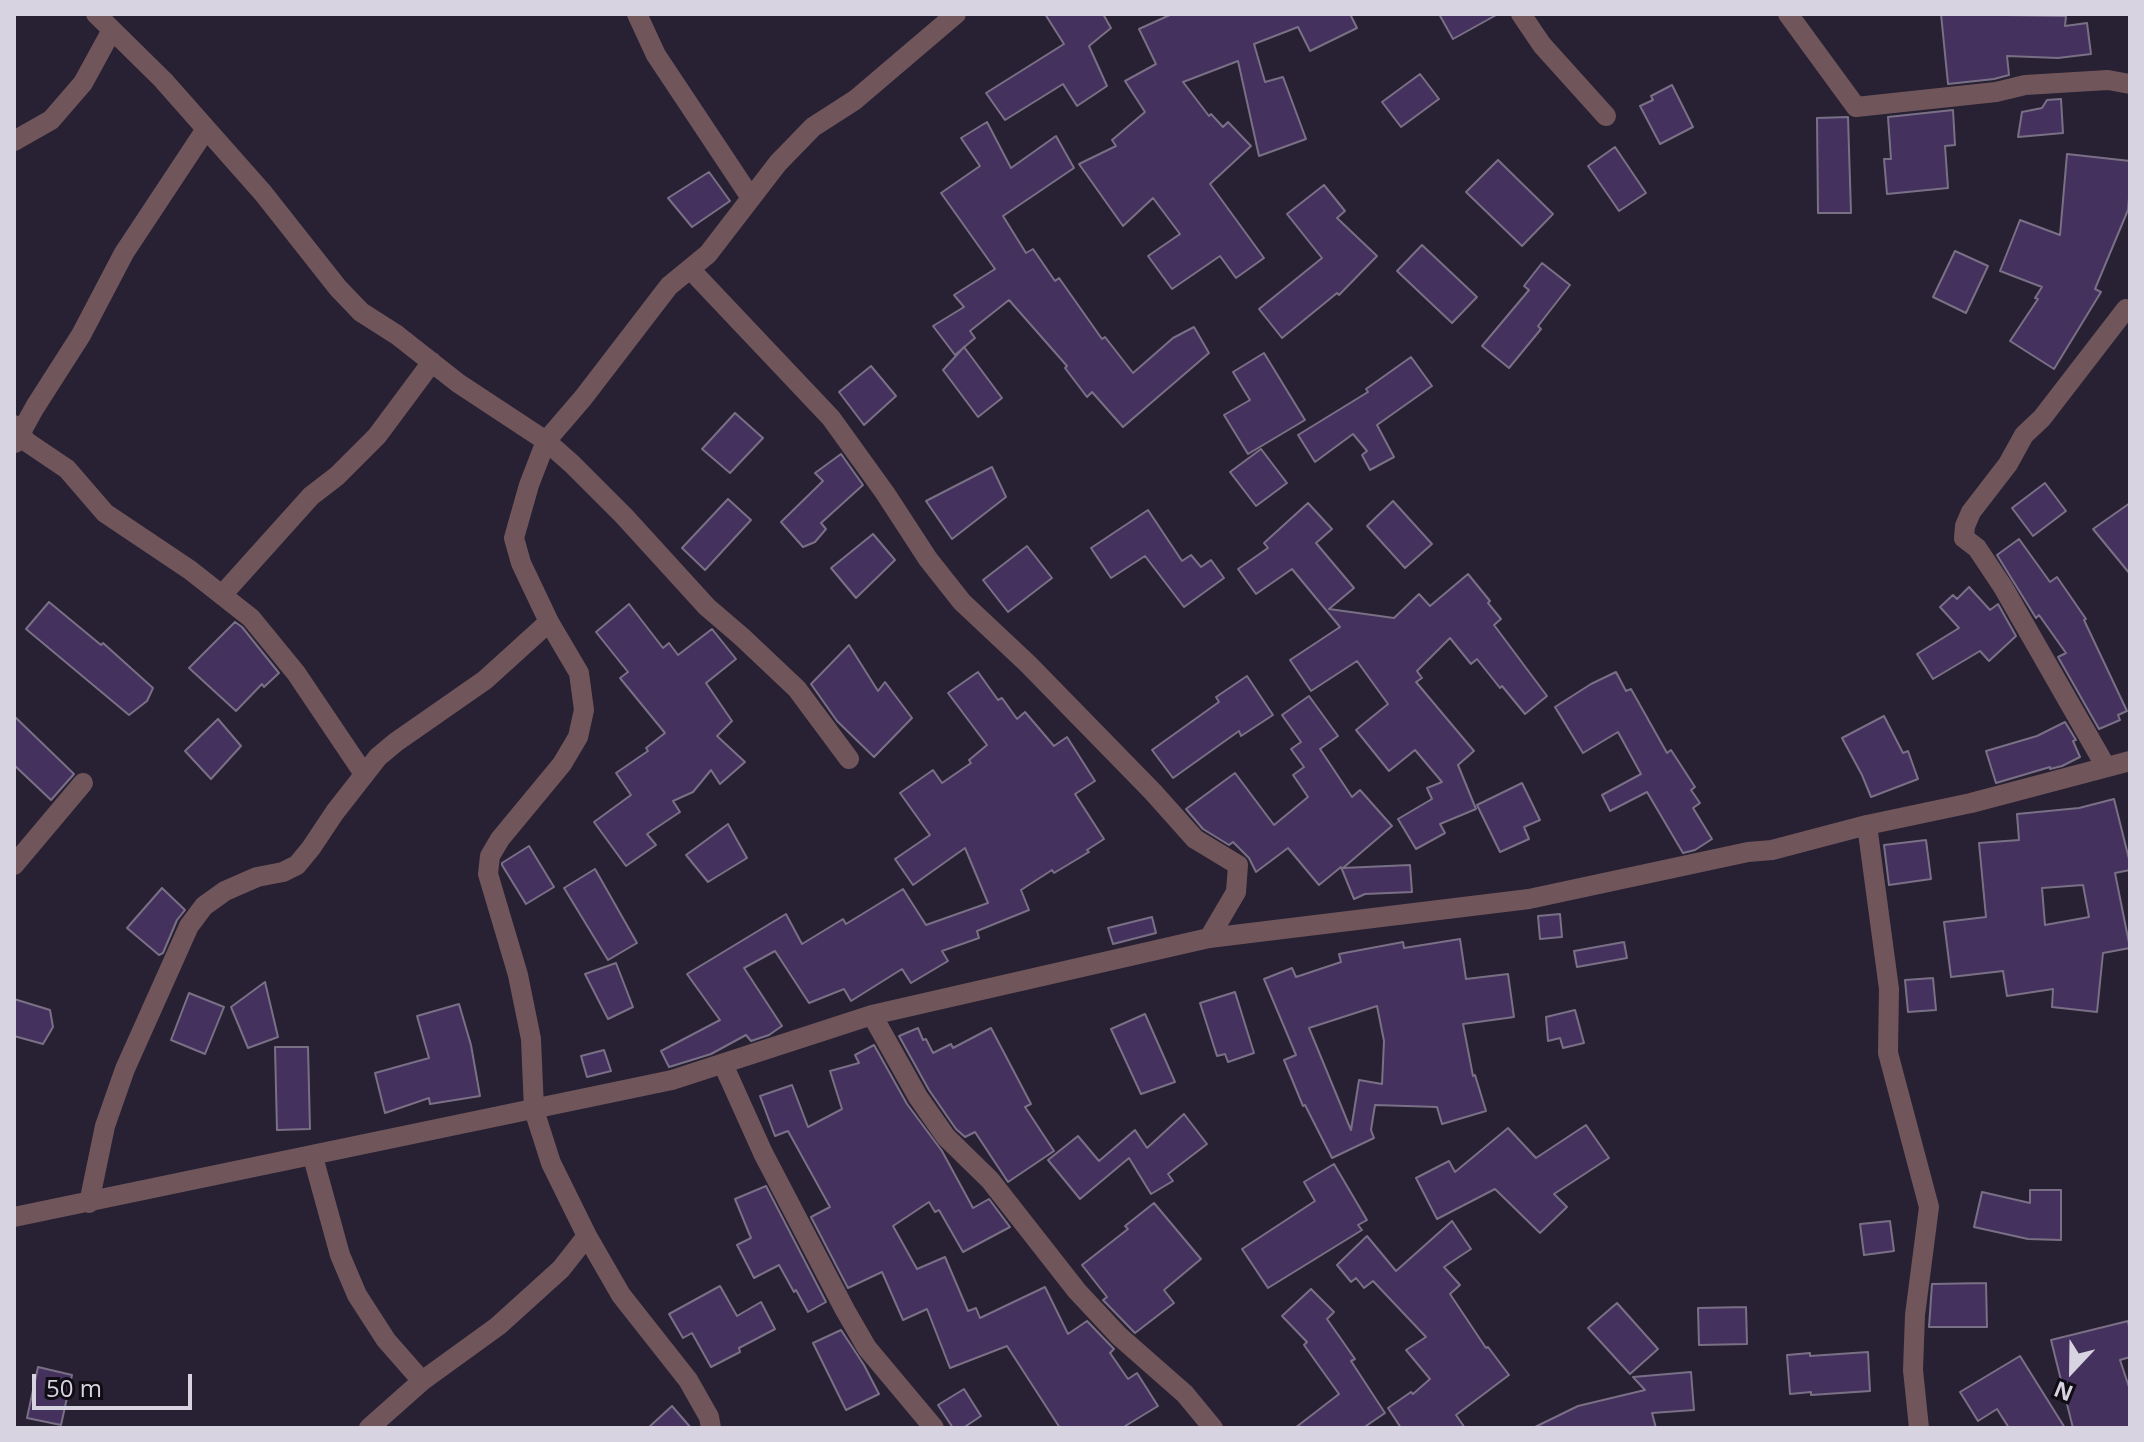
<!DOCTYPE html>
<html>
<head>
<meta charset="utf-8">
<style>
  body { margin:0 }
  #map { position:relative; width:2144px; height:1442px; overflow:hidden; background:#282033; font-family:"Open Sans",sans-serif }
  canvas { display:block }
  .frame { position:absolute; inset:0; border:16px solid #d8d3e0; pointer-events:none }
  .north { position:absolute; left:2032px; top:1330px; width:80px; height:80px; -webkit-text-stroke:6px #0f0c14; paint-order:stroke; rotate:202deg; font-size:22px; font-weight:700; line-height:32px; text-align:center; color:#d8d3e0 }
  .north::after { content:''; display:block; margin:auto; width:28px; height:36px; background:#d8d3e0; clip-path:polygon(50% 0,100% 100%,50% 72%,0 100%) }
  .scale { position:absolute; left:32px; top:1374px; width:160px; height:36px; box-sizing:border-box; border:4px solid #d8d3e0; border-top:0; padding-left:10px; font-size:24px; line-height:28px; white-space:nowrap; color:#d8d3e0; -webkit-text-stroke:6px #0f0c14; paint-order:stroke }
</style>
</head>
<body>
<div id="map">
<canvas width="2144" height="1442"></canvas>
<div class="frame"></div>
<div class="north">N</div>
<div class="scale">50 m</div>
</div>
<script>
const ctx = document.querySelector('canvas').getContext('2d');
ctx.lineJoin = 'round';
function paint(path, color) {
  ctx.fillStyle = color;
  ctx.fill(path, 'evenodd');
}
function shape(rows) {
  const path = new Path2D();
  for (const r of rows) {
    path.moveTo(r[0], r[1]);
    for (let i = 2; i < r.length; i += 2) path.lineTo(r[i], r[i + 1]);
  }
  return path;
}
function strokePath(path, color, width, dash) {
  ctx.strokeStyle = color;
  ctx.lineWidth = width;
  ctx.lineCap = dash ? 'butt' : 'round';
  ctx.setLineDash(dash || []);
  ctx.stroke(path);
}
const building = shape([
  [1045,14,1103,14,1111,28,1089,46,1107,86,1077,106,1063,84,1005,120,986,93,1064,44,1045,14],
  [1172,14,1350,14,1357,28,1310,51,1298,27,1254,44,1265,82,1283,77,1306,139,1259,156,1238,61,1183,82,1209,116,1211,114,1223,127,1228,122,1251,146,1210,184,1264,258,1236,278,1220,256,1172,289,1148,256,1180,234,1153,198,1123,226,1079,164,1116,146,1112,140,1145,112,1125,81,1156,64,1139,29,1172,14],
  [1439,14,1498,14,1453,39,1439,14],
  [1941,14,2066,16,2065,26,2087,23,2091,54,2058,58,2007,56,2009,75,1994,79,1948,84,1941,14],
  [1420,74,1439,99,1401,127,1382,102,1420,74],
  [1672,85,1693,127,1660,144,1640,106,1653,100,1651,96,1672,85],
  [2061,99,2063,133,2018,137,2022,112,2042,108,2047,100,2061,99],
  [1953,110,1955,145,1945,146,1948,188,1887,194,1884,159,1891,159,1888,117,1953,110],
  [1848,117,1851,213,1818,213,1817,118,1848,117],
  [987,122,1011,168,1056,136,1074,168,1003,216,1026,253,1033,249,1055,281,1059,278,1102,339,1105,337,1133,373,1173,338,1194,327,1209,353,1123,427,1092,392,1087,397,1065,368,1067,366,1009,300,970,331,975,338,955,355,933,326,964,307,954,295,995,269,941,193,980,166,961,138,987,122],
  [1615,147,1646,193,1619,211,1588,166,1615,147],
  [2067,154,2130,161,2130,185,2128,210,2095,289,2101,292,2054,369,2010,341,2038,299,2035,298,2042,287,2000,271,2020,220,2060,235,2067,154],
  [1498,160,1553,214,1522,246,1466,192,1498,160],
  [709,172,730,201,692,227,668,198,709,172],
  [1324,185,1345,211,1337,218,1377,256,1339,295,1337,293,1282,338,1259,309,1322,258,1287,214,1324,185],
  [1422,245,1477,297,1452,323,1397,271,1422,245],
  [1955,251,1988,266,1966,313,1933,297,1955,251],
  [1542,263,1570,285,1538,326,1541,329,1509,368,1482,346,1529,290,1524,286,1542,263],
  [964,347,1002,398,978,417,943,370,964,347],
  [1264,353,1305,420,1248,454,1224,415,1250,400,1233,372,1264,353],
  [1411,357,1432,386,1377,425,1394,457,1370,470,1362,455,1367,451,1353,434,1315,462,1298,435,1368,392,1366,389,1411,357],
  [871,366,896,396,864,425,839,392,871,366],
  [735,413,763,438,730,473,702,449,735,413],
  [1261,449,1287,483,1256,506,1230,472,1261,449],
  [841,454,863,485,821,523,826,529,815,542,803,547,781,522,823,481,815,473,841,454],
  [992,467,1006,497,952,539,926,501,992,467],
  [2045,483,2066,511,2033,536,2012,508,2045,483],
  [728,499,751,520,705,570,682,548,728,499],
  [1393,501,1432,544,1405,568,1367,526,1393,501],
  [1308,503,1332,529,1316,543,1354,588,1329,609,1394,618,1419,594,1430,606,1468,574,1490,601,1488,603,1501,619,1494,625,1547,696,1525,714,1502,686,1500,688,1477,659,1471,664,1450,638,1417,671,1422,678,1416,682,1474,751,1458,765,1476,809,1440,824,1445,833,1416,849,1398,819,1432,799,1427,788,1442,782,1415,750,1389,771,1356,730,1388,704,1357,661,1311,691,1290,660,1340,627,1292,569,1256,594,1238,569,1268,548,1264,543,1308,503],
  [2130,503,2130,574,2093,529,2130,503],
  [1148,510,1182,561,1191,555,1201,567,1211,560,1224,578,1184,607,1145,556,1111,578,1091,548,1148,510],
  [873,534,895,560,856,598,831,568,873,534],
  [2019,539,2050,582,2057,577,2086,619,2084,620,2127,711,2118,715,2120,720,2099,729,2058,657,2066,653,2039,615,2036,618,1997,555,2019,539],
  [1027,546,1052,578,1008,612,983,580,1027,546],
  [1969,587,1990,610,1998,604,2016,636,1989,661,1980,651,1933,679,1917,654,1959,628,1940,607,1953,595,1957,599,1969,587],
  [49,602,101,645,103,643,153,688,147,701,129,715,26,629,49,602],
  [629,604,663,648,669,643,678,655,712,629,736,659,706,683,732,721,717,736,745,762,720,784,711,770,693,792,673,801,680,812,647,834,656,845,626,866,594,822,631,795,616,773,648,751,646,748,665,733,620,678,628,672,596,632,629,604],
  [235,622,242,627,279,673,264,687,262,684,236,711,189,668,235,622],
  [849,645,878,691,885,682,912,718,874,757,837,721,811,684,849,645],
  [978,672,998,700,1002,698,1017,719,1025,712,1054,746,1067,737,1095,781,1075,794,1104,839,1087,850,1089,852,1054,873,1052,870,1021,890,1029,910,977,931,979,938,942,951,948,961,911,983,902,969,851,1001,844,989,809,1003,775,951,744,968,782,1026,769,1035,751,1041,746,1035,711,1054,669,1067,661,1051,720,1020,687,974,786,914,802,944,843,919,846,924,903,889,926,925,988,903,965,848,913,885,895,859,930,835,900,793,933,770,942,783,971,763,969,760,987,745,948,693,978,672],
  [1616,672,1626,691,1631,689,1667,753,1671,750,1695,787,1691,790,1700,803,1693,808,1712,839,1695,850,1683,853,1647,792,1610,811,1602,795,1641,774,1618,732,1583,753,1555,707,1591,684,1616,672],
  [1247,676,1273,715,1241,736,1239,731,1173,778,1152,750,1219,702,1216,697,1247,676],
  [1309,696,1338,736,1320,749,1352,797,1360,790,1392,826,1343,868,1410,865,1412,892,1365,894,1354,899,1341,867,1319,885,1288,848,1256,872,1249,858,1233,842,1229,845,1203,829,1186,809,1235,773,1274,825,1308,797,1293,775,1304,767,1291,749,1301,742,1282,715,1309,696],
  [14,716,74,774,51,800,14,765,14,716],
  [1884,716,1903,753,1908,751,1918,779,1871,797,1862,775,1842,738,1884,716],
  [218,719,241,746,211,779,185,751,218,719],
  [2065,722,2076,740,2073,741,2080,757,2062,766,2050,769,2050,767,1996,783,1986,751,2037,736,2065,722],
  [1522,783,1540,820,1524,827,1529,839,1500,852,1477,805,1522,783],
  [2114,799,2130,863,2130,870,2115,873,2130,948,2103,953,2097,1012,2052,1007,2053,989,2007,996,2003,971,1951,977,1944,922,1986,917,1979,843,2019,840,2017,814,2079,808,2114,799],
  [2083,885,2089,917,2045,925,2042,888,2083,885],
  [728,824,747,858,708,882,686,855,728,824],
  [1926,840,1931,879,1889,885,1884,845,1926,840],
  [529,846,554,887,526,904,502,865,502,863,529,846],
  [595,869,637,943,608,960,564,888,595,869],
  [162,888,185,910,177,920,163,953,159,955,127,928,162,888],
  [1560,914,1562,937,1540,939,1538,916,1560,914],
  [1152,917,1156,933,1113,944,1108,928,1152,917],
  [1460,939,1466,979,1508,974,1514,1017,1463,1024,1473,1076,1475,1075,1486,1111,1442,1124,1437,1107,1375,1105,1371,1130,1374,1138,1332,1158,1305,1105,1303,1106,1284,1060,1296,1055,1264,979,1292,968,1296,977,1341,962,1339,954,1403,942,1404,948,1460,939],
  [1377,1006,1384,1041,1382,1084,1359,1080,1351,1130,1309,1028,1377,1006],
  [1624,942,1627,958,1577,967,1574,951,1624,942],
  [616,963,633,1007,608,1019,585,974,616,963],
  [1933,978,1936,1010,1908,1012,1905,980,1933,978],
  [265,982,278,1037,248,1048,231,1007,265,982],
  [1235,992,1254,1053,1228,1062,1225,1054,1217,1056,1200,1003,1235,992],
  [189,993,224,1007,205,1054,171,1040,189,993],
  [14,999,50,1010,53,1027,43,1044,14,1036,14,999],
  [459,1004,471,1045,480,1096,430,1104,429,1098,385,1113,375,1073,429,1058,417,1016,459,1004],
  [1575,1010,1584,1043,1563,1048,1560,1038,1548,1041,1546,1017,1575,1010],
  [1145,1014,1175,1082,1141,1094,1111,1029,1145,1014],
  [918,1028,923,1040,926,1039,933,1053,951,1044,953,1048,991,1028,1031,1104,1025,1107,1054,1151,1008,1182,975,1132,965,1137,956,1129,929,1090,899,1036,918,1028],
  [874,1045,907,1104,942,1151,973,1208,989,1199,1010,1227,963,1252,939,1210,935,1212,929,1202,893,1226,917,1269,945,1257,968,1311,976,1308,980,1318,1045,1287,1068,1334,1087,1321,1114,1349,1110,1353,1128,1379,1137,1373,1158,1406,1122,1428,1060,1428,1007,1346,950,1368,927,1309,903,1320,882,1272,848,1288,811,1217,830,1207,788,1131,775,1136,760,1096,792,1085,808,1127,842,1109,830,1071,859,1063,855,1055,874,1045],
  [275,1047,308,1047,310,1129,277,1130,275,1047],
  [604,1050,611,1071,587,1077,581,1056,604,1050],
  [1184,1114,1207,1144,1168,1174,1173,1181,1151,1194,1129,1158,1080,1199,1048,1160,1078,1136,1099,1161,1135,1130,1147,1148,1184,1114],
  [1586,1125,1609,1158,1554,1194,1567,1207,1540,1233,1495,1189,1437,1219,1416,1178,1449,1161,1455,1172,1508,1128,1536,1158,1586,1125],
  [1334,1164,1367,1220,1358,1225,1362,1230,1268,1288,1242,1249,1315,1201,1304,1182,1334,1164],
  [766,1186,826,1302,808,1312,796,1290,794,1292,779,1265,754,1278,737,1245,751,1238,735,1199,766,1186],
  [2030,1190,2061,1190,2061,1240,2028,1239,1974,1227,1982,1192,2030,1203,2030,1190],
  [1154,1203,1201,1259,1164,1290,1174,1303,1135,1333,1103,1300,1107,1297,1082,1265,1128,1229,1125,1226,1154,1203],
  [1452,1221,1471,1249,1444,1267,1460,1285,1450,1294,1486,1348,1488,1347,1509,1375,1456,1415,1465,1428,1401,1428,1388,1408,1411,1392,1413,1394,1430,1379,1406,1350,1426,1337,1373,1281,1364,1288,1356,1278,1351,1282,1337,1265,1367,1236,1396,1271,1452,1221],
  [1890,1221,1894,1251,1864,1255,1860,1224,1890,1221],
  [1986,1283,1987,1327,1929,1327,1932,1284,1986,1283],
  [720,1286,737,1316,761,1302,775,1329,739,1348,740,1352,711,1367,692,1333,683,1338,669,1314,720,1286],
  [1311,1289,1334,1312,1327,1319,1355,1359,1351,1361,1385,1413,1363,1428,1295,1428,1339,1394,1304,1345,1307,1342,1282,1316,1311,1289],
  [1617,1303,1658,1349,1630,1374,1588,1328,1617,1303],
  [1746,1307,1747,1344,1699,1345,1698,1308,1746,1307],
  [2128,1321,2130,1331,2130,1357,2120,1360,2130,1390,2130,1428,2073,1428,2051,1340,2128,1321],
  [841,1330,864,1365,879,1394,846,1410,813,1343,841,1330],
  [1868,1352,1870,1391,1811,1395,1811,1392,1790,1394,1787,1355,1810,1353,1810,1356,1868,1352],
  [2020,1356,2065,1428,2009,1428,1997,1409,1978,1421,1960,1392,2020,1356],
  [38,1367,72,1375,61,1425,27,1418,38,1367],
  [1691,1372,1694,1410,1652,1413,1656,1428,1533,1428,1578,1406,1645,1390,1633,1377,1691,1372],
  [964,1389,981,1416,963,1428,953,1428,938,1405,964,1389],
  [672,1406,691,1428,648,1428,672,1406]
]);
paint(building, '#45315d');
strokePath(building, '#797086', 2);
strokePath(shape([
  [96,14,163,80,263,193,338,288,361,312,397,335,458,383,546,441,572,464,624,516,707,607,742,637,797,689,849,759],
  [637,14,656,55,751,198],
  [1521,14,1542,45,1606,116],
  [1788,14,1856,107,1996,92,2025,85,2108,80,2130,84],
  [14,141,51,120,83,83,112,30],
  [690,269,831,418,885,493,928,559,962,602,1028,664,1153,792,1195,839,1238,865,1236,892,1209,938],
  [14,425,27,442,67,469,105,513,190,570,251,618,296,673,364,774],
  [15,443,35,407,81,335,124,253,206,129],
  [222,595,311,496,337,476,377,436,432,362],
  [2106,767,2003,587,1977,548,1964,538,1965,526,1971,512,2008,464,2024,435,2042,418,2126,309],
  [1867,825,1889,989,1888,1053,1929,1207,1915,1315,1913,1370,1919,1428],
  [14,865,83,783],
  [872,1015,918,1097,946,1137,990,1180,1077,1291,1119,1336,1185,1394,1213,1428],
  [723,1064,763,1153,845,1310,867,1348,934,1428],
  [313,1157,340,1255,357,1295,386,1340,422,1381],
  [89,1203,105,1126,125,1069,189,926,204,906,225,891,257,877,283,872,297,865,311,848,335,812,378,757,396,742,485,680,549,622],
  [14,1217,672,1080,872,1015,1209,938,1529,899,1748,852,1772,850,1867,825,1971,803,2130,761],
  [369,1428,422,1381,498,1326,561,1269,587,1236],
  [711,1428,709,1417,688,1380,621,1295,587,1236,551,1163,534,1110,531,1039,518,975,488,874,490,856,500,839,562,764,578,737,584,710,579,673,549,622,521,563,514,538,529,485,546,441,583,398,669,286,708,254,778,163,813,127,855,100,956,14]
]), '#70565b', 20);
</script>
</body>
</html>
